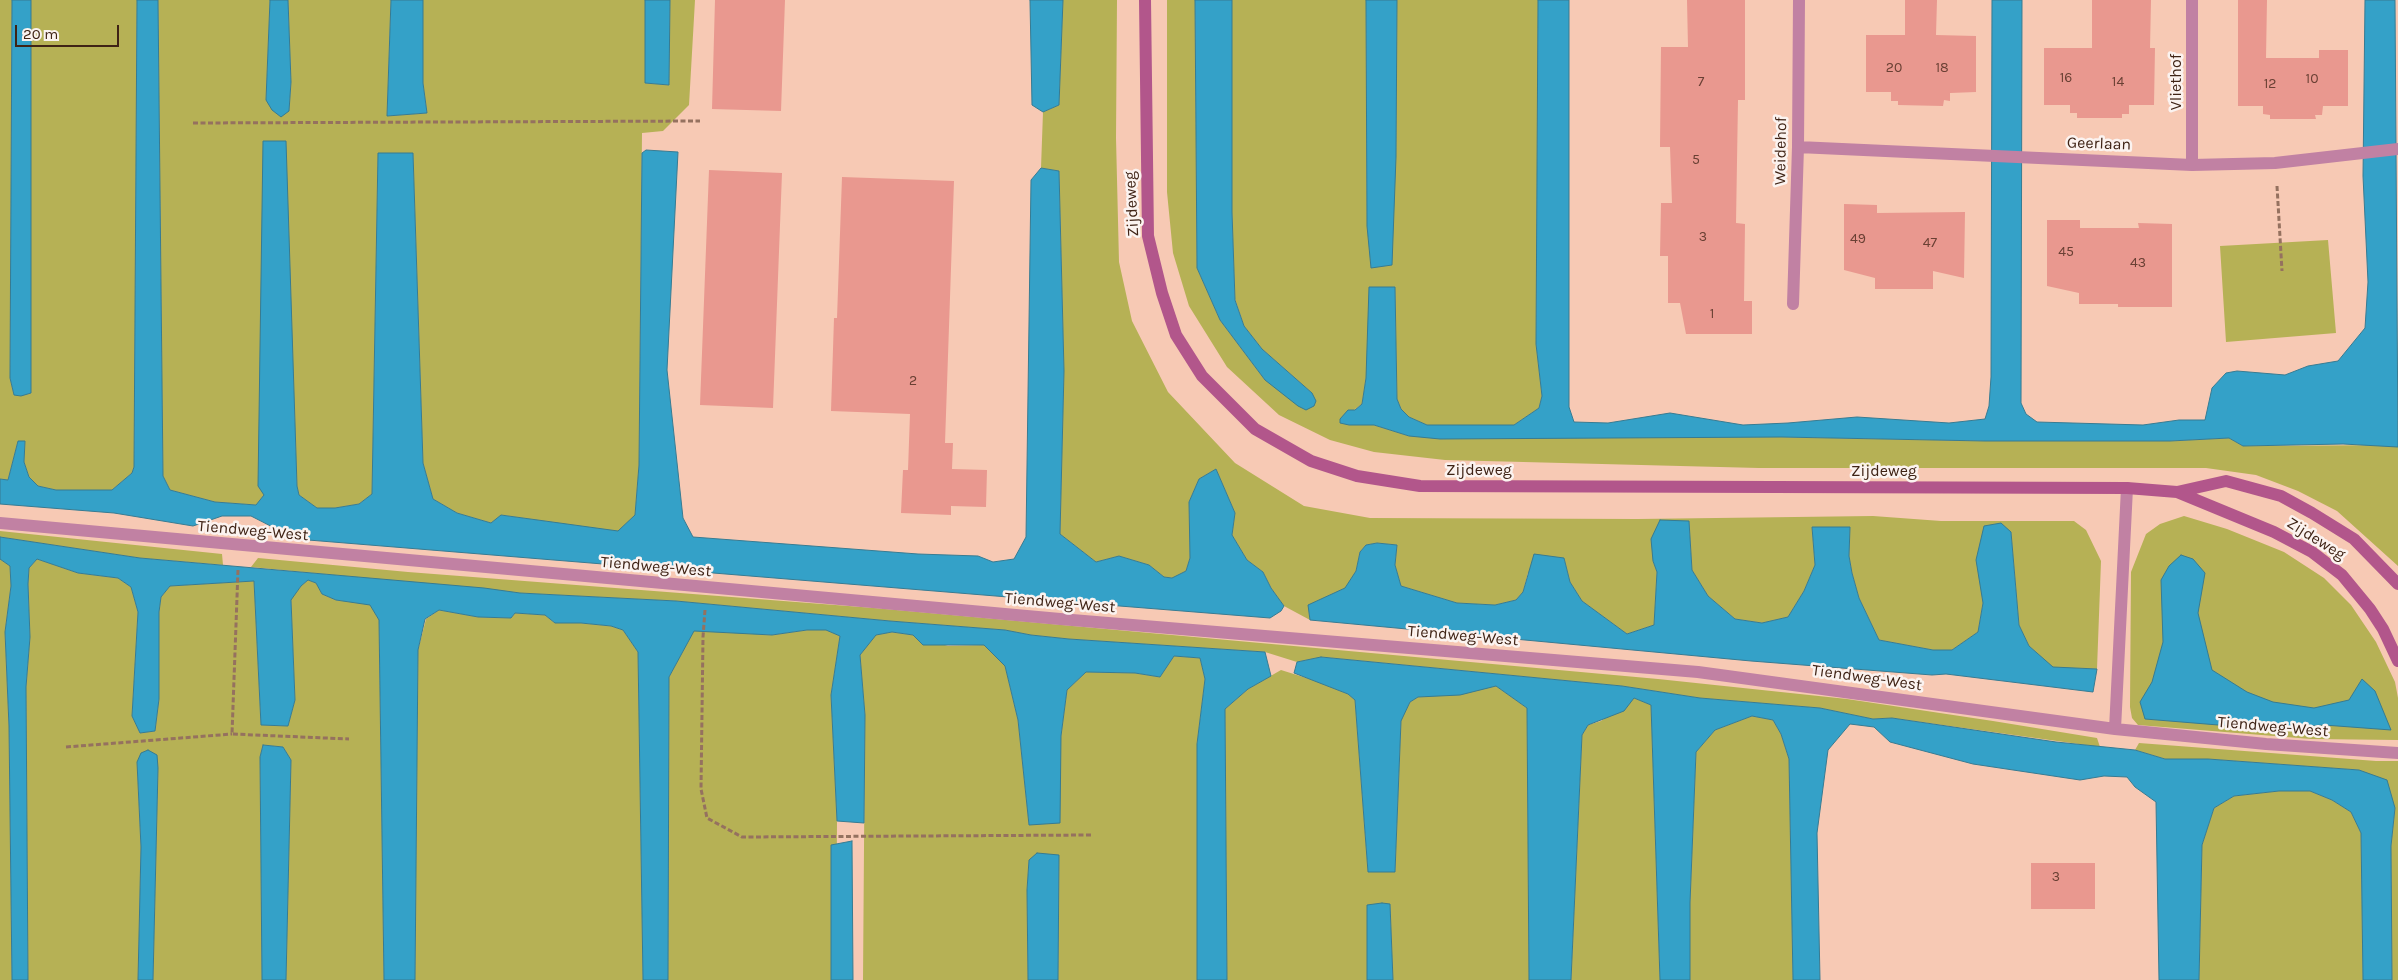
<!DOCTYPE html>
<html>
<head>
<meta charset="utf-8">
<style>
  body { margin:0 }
  #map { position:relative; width:2398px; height:980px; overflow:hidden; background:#f7c9b4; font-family:Karla,sans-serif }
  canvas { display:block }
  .scale { position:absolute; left:15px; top:25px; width:104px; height:22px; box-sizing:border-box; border:2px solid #3f2315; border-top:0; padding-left:6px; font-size:15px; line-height:18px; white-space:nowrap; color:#3f2315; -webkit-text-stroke:4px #fbf3f0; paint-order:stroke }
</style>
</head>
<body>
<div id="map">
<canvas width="2398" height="980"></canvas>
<div class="scale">20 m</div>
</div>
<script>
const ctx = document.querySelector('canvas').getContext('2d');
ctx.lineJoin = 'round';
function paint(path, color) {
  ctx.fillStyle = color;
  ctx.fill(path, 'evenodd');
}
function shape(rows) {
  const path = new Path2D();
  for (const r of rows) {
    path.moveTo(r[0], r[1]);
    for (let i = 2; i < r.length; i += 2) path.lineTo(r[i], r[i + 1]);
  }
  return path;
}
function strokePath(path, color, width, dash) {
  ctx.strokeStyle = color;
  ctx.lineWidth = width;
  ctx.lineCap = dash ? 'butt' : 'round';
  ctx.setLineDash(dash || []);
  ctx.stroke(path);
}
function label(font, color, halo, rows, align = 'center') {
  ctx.font = font + ' Karla,sans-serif';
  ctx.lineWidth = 5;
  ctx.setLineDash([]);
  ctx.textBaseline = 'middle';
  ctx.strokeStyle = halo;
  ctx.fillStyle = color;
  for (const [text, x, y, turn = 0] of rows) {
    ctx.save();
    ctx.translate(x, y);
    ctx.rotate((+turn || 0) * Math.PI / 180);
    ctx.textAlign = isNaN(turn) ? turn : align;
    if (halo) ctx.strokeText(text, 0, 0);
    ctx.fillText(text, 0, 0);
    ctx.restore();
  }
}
paint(shape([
  [0,0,12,0,10,378,14,395,31,393,31,0,137,0,134,467,132,473,112,490,56,490,38,486,29,477,24,462,25,441,18,441,8,480,0,479],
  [158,0,270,0,266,99,289,111,291,82,288,0,391,0,387,116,427,113,423,83,423,0,645,0,645,83,669,85,670,0,695,0,689,105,663,131,642,133,639,465,635,515,618,532,502,515,491,523,457,513,433,499,423,463,413,153,378,154,372,494,359,504,335,508,317,508,299,495,297,486,285,141,263,142,264,495,257,505,215,502,170,490,163,476],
  [1063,0,1117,0,1116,138,1119,262,1132,321,1168,392,1235,463,1304,506,1370,518,1638,519,1873,516,1941,521,2074,521,2086,530,2101,561,2097,669,2053,668,2029,646,2019,625,2011,532,1982,585,1983,603,1978,632,1952,650,1933,650,1879,640,1859,598,1852,573,1849,556,1850,527,1812,527,1815,565,1804,591,1788,617,1763,623,1735,619,1708,596,1692,570,1689,522,1653,561,1657,572,1654,625,1627,634,1582,601,1570,582,1564,558,1528,573,1523,592,1516,600,1495,605,1457,603,1401,586,1395,565,1397,545,1377,543,1366,545,1360,552,1356,571,1346,588,1309,605,1310,620,1284,606,1271,588,1263,572,1247,560,1232,535,1235,513,1216,469,1199,479,1189,502,1190,558,1186,571,1173,578,1164,577,1149,565,1119,556,1096,562,1060,534,1064,371,1059,171,1041,168,1043,112,1059,105],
  [1167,0,1195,0,1197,268,1220,320,1265,380,1312,393,1262,349,1244,326,1235,299,1232,212,1232,0,1366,0,1367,226,1372,268,1396,157,1397,0,1538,0,1536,344,1542,396,1539,408,1514,425,1427,425,1409,417,1401,409,1397,399,1395,288,1366,378,1362,404,1354,410,1349,425,1374,425,1409,436,1781,437,1985,441,2170,441,2229,438,2243,446,2396,445,2398,447,2398,566,2337,511,2298,491,2256,475,2206,468,1759,468,1445,460,1374,452,1330,440,1279,415,1227,367,1189,306,1173,253,1167,192],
  [2328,240,2336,333,2226,342,2220,246],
  [2184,516,2227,529,2284,552,2324,578,2351,605,2376,642,2395,682,2398,698,2398,740,2311,739,2138,725,2132,718,2130,707,2131,572,2146,534,2160,524],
  [0,531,222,554,223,565,140,558,0,537],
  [258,558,408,572,874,608,1658,679,1847,699,1993,721,2097,738,2100,747,1892,718,1873,719,1820,708,1700,698,1622,686,1322,657,1297,662,1265,652,1069,639,1031,635,1005,630,890,621,676,601,520,593,251,567],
  [0,559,10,566,11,586,5,632,9,726,12,980,0,980],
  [37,559,78,573,118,578,131,587,138,612,132,716,140,733,155,731,159,699,159,612,161,597,170,586,254,581,261,725,288,726,295,700,291,599,301,586,308,580,316,583,322,594,336,600,370,604,379,620,384,980,286,980,291,760,283,747,263,745,260,757,262,980,153,980,158,768,137,762,141,847,138,980,28,980,26,687,30,637,28,584,29,568],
  [439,610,478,617,511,618,515,613,545,615,555,623,581,623,611,626,623,630,638,652,643,980,415,980,418,650,426,619],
  [694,630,772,635,807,630,827,630,840,636,831,695,837,821,836,980,668,980,669,677],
  [892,632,913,635,948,646,984,645,1005,666,1018,720,1029,825,1061,736,1067,690,1086,672,1135,673,1160,677,1174,656,1200,658,1205,679,1197,744,1197,980,1058,980,1059,855,1029,860,1027,890,1028,980,863,980,865,715,860,655,875,635],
  [1281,670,1316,681,1348,694,1355,700,1368,872,1395,872,1401,720,1410,702,1418,697,1496,686,1527,708,1529,980,1393,980,1390,905,1367,906,1367,980,1227,980,1225,709,1248,689],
  [1634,698,1651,705,1660,980,1571,980,1582,735,1588,725,1601,721],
  [1752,716,1773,720,1781,734,1789,759,1793,980,1690,980,1690,903,1696,752,1715,730],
  [2139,743,2376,761,2398,761,2398,980,2392,980,2391,846,2395,808,2359,770,2208,759,2165,759,2135,750],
  [2279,791,2310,791,2332,800,2351,812,2361,833,2363,980,2199,980,2202,845,2214,808,2234,796]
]), '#b6b155');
const water = shape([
  [12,0,31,0,31,393,21,396,14,395,10,378,12,0],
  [137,0,158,0,163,476,170,490,215,502,256,505,264,495,258,486,263,141,286,141,297,486,299,495,317,508,335,508,359,504,372,494,378,153,413,153,423,463,433,499,457,513,491,523,501,515,618,531,635,515,639,465,642,153,646,150,678,152,667,370,683,518,693,537,918,554,978,556,993,562,1014,559,1026,537,1031,180,1041,168,1059,171,1064,371,1060,534,1096,562,1119,556,1149,565,1164,577,1172,578,1186,571,1190,558,1189,502,1199,479,1216,469,1235,513,1232,535,1247,560,1263,572,1271,588,1284,606,1281,611,1270,618,1057,601,296,539,251,516,222,516,193,526,114,513,0,504,0,479,8,480,18,441,25,441,24,462,29,477,38,486,56,490,112,490,132,473,134,467,137,0],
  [270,0,288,0,291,82,289,111,281,117,272,110,266,100,270,0],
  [391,0,423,0,423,83,427,113,387,116,391,0],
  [645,0,670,0,669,85,645,83,645,0],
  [1030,0,1063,0,1059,105,1043,112,1032,105,1030,0],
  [1195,0,1232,0,1232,212,1235,300,1244,326,1262,349,1312,393,1316,401,1314,406,1306,410,1298,406,1265,380,1220,320,1197,268,1195,0],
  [1366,0,1397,0,1396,157,1392,265,1371,268,1367,226,1366,0],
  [1538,0,1569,0,1569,407,1574,422,1608,423,1670,413,1743,425,1788,423,1857,417,1949,423,1985,419,1989,406,1991,377,1992,0,2022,0,2021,403,2026,414,2037,422,2143,425,2179,420,2205,420,2212,388,2226,373,2237,371,2285,375,2308,366,2338,361,2365,328,2368,282,2363,176,2365,0,2395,0,2398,447,2343,444,2243,446,2229,438,2170,441,1985,441,1781,437,1440,439,1409,436,1374,425,1349,425,1340,423,1340,419,1348,410,1355,410,1362,404,1366,378,1369,287,1395,287,1397,399,1401,409,1409,417,1427,425,1514,425,1539,408,1542,396,1536,344,1538,0],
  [1660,520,1689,521,1692,570,1708,596,1735,619,1762,623,1788,617,1804,591,1815,565,1812,527,1850,527,1849,556,1852,573,1859,598,1879,640,1933,650,1952,650,1978,632,1983,603,1976,560,1984,526,2001,523,2011,532,2019,625,2029,646,2053,667,2097,669,2093,692,1946,674,1932,675,1751,661,1310,620,1308,605,1345,588,1356,571,1360,552,1366,545,1377,543,1397,545,1395,565,1401,586,1457,603,1495,605,1516,600,1523,592,1534,554,1564,558,1570,582,1582,601,1627,634,1654,625,1657,572,1653,561,1651,539,1660,520],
  [0,537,140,558,484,588,520,593,676,601,890,621,1005,630,1031,635,1069,639,1265,652,1271,676,1248,689,1225,709,1227,980,1197,980,1197,744,1205,679,1200,658,1174,656,1160,677,1135,673,1086,672,1067,690,1061,736,1060,823,1029,825,1018,720,1005,666,984,645,923,645,913,635,892,632,876,635,860,655,865,715,864,823,837,821,831,695,840,636,826,630,807,630,772,635,694,631,669,677,668,980,643,980,638,652,623,630,611,626,581,623,555,623,545,615,515,613,511,618,478,617,439,610,425,619,418,650,415,980,384,980,379,620,370,605,336,600,322,594,316,583,308,580,301,586,291,600,295,700,288,726,261,725,254,581,170,586,161,597,159,612,159,699,155,731,140,733,132,716,138,612,131,587,118,578,78,573,37,559,29,568,28,584,30,637,26,687,28,980,12,980,9,726,5,632,11,586,10,566,0,559,0,537],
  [2181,555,2193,559,2205,573,2198,613,2212,670,2247,692,2273,702,2314,708,2349,700,2362,679,2375,691,2391,730,2324,725,2267,729,2145,719,2140,702,2152,682,2163,642,2161,580,2169,566,2181,555],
  [1321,657,1622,686,1700,698,1820,708,1873,719,1892,718,2056,742,2135,750,2165,759,2208,759,2359,770,2387,780,2395,808,2391,846,2392,980,2363,980,2361,833,2351,812,2332,800,2310,791,2279,791,2234,796,2214,808,2202,845,2199,980,2159,980,2156,802,2135,787,2127,777,2104,776,2080,780,1973,764,1890,742,1874,727,1850,724,1828,750,1817,833,1820,980,1793,980,1789,759,1781,734,1773,720,1752,716,1715,730,1696,752,1690,903,1690,980,1660,980,1651,705,1634,698,1624,711,1588,725,1582,735,1571,980,1529,980,1527,708,1496,686,1460,695,1418,697,1410,702,1401,721,1395,872,1368,872,1355,700,1348,694,1294,673,1297,662,1321,657],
  [263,745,283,747,291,760,286,980,262,980,260,757,263,745],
  [148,750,157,755,158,768,153,980,138,980,141,847,137,762,141,753,148,750],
  [852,841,853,980,831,980,831,845,852,841],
  [1037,853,1059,855,1058,980,1028,980,1027,890,1029,860,1037,853],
  [1382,903,1390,904,1393,980,1367,980,1367,905,1382,903]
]);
paint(water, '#34a1c8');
strokePath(water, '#377b92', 1);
paint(shape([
  [715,0,785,0,781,111,712,109],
  [1687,0,1745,0,1745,100,1738,100,1736,223,1745,224,1744,301,1752,301,1752,334,1686,334,1680,303,1668,303,1668,256,1660,256,1661,203,1672,203,1670,147,1660,147,1661,47,1688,47],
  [1905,0,1937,0,1936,35,1976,36,1976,92,1950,93,1950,101,1944,100,1943,106,1898,105,1898,101,1891,101,1891,92,1866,92,1866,35,1905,35],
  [2092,0,2151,0,2150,48,2155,48,2154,105,2129,105,2129,114,2122,114,2122,118,2077,118,2077,113,2070,113,2070,105,2044,105,2044,48,2092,48],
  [2238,0,2267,0,2266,58,2319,58,2319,50,2348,50,2348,106,2323,106,2322,115,2315,115,2316,119,2270,119,2270,115,2263,114,2263,106,2238,106],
  [709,170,782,173,773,408,700,405],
  [842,177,954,181,945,443,953,443,952,469,987,470,986,507,951,506,951,515,901,513,903,470,908,470,910,414,831,411,834,318,837,318],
  [1844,204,1877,205,1877,213,1965,212,1964,278,1933,271,1933,289,1875,289,1875,278,1844,270],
  [2047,220,2080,220,2080,228,2139,228,2138,223,2172,224,2172,307,2118,307,2118,304,2079,304,2079,293,2047,286],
  [2031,863,2095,863,2095,909,2031,909]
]), '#e9988f');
strokePath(shape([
  [193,123,700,121],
  [2277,186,2282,271],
  [238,570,232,734,349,739],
  [705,610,703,637,701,789,707,818,742,837,1091,835],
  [66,747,232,734]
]), '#95715f', 3, [5, 2.5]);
strokePath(shape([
  [2192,0,2192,165],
  [1798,147,2192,165,2275,163,2398,149],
  [1793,304,1798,147,1799,0],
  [0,523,1060,619,1698,672,2115,729,2266,744,2398,753],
  [2115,729,2127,488]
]), '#c181a3', 12);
strokePath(shape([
  [1145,0,1148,236,1162,293,1176,335,1202,376,1255,429,1311,461,1357,476,1420,486,2127,488,2177,492,2226,481,2281,496,2312,513,2354,539,2398,584],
  [2177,492,2274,532,2312,552,2342,575,2370,609,2383,629,2398,661]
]), '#b2568b', 12);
label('14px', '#6a4034', null, [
  ["20",1894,68],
  ["18",1942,68],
  ["16",2066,78],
  ["10",2312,79],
  ["7",1701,82],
  ["14",2118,82],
  ["12",2270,84],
  ["5",1696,160],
  ["3",1703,237],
  ["49",1858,239],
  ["47",1930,243],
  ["45",2066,252],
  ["43",2138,263],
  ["1",1712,314],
  ["2",913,381],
  ["3",2056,877]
]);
label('16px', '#3f2315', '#fbf3f0', [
  ["Vliethof",2176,82,-90],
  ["Geerlaan",2099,144,2],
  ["Weidehof",1781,151,-89],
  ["Zijdeweg",1132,204,-93],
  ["Zijdeweg",1479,470],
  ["Zijdeweg",1884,471],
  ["Tiendweg-West",253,531,5],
  ["Zijdeweg",2316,539,32],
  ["Tiendweg-West",656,567,5],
  ["Tiendweg-West",1060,603,5],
  ["Tiendweg-West",1463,636,5],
  ["Tiendweg-West",1867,678,8],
  ["Tiendweg-West",2273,727,5]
]);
</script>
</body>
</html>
